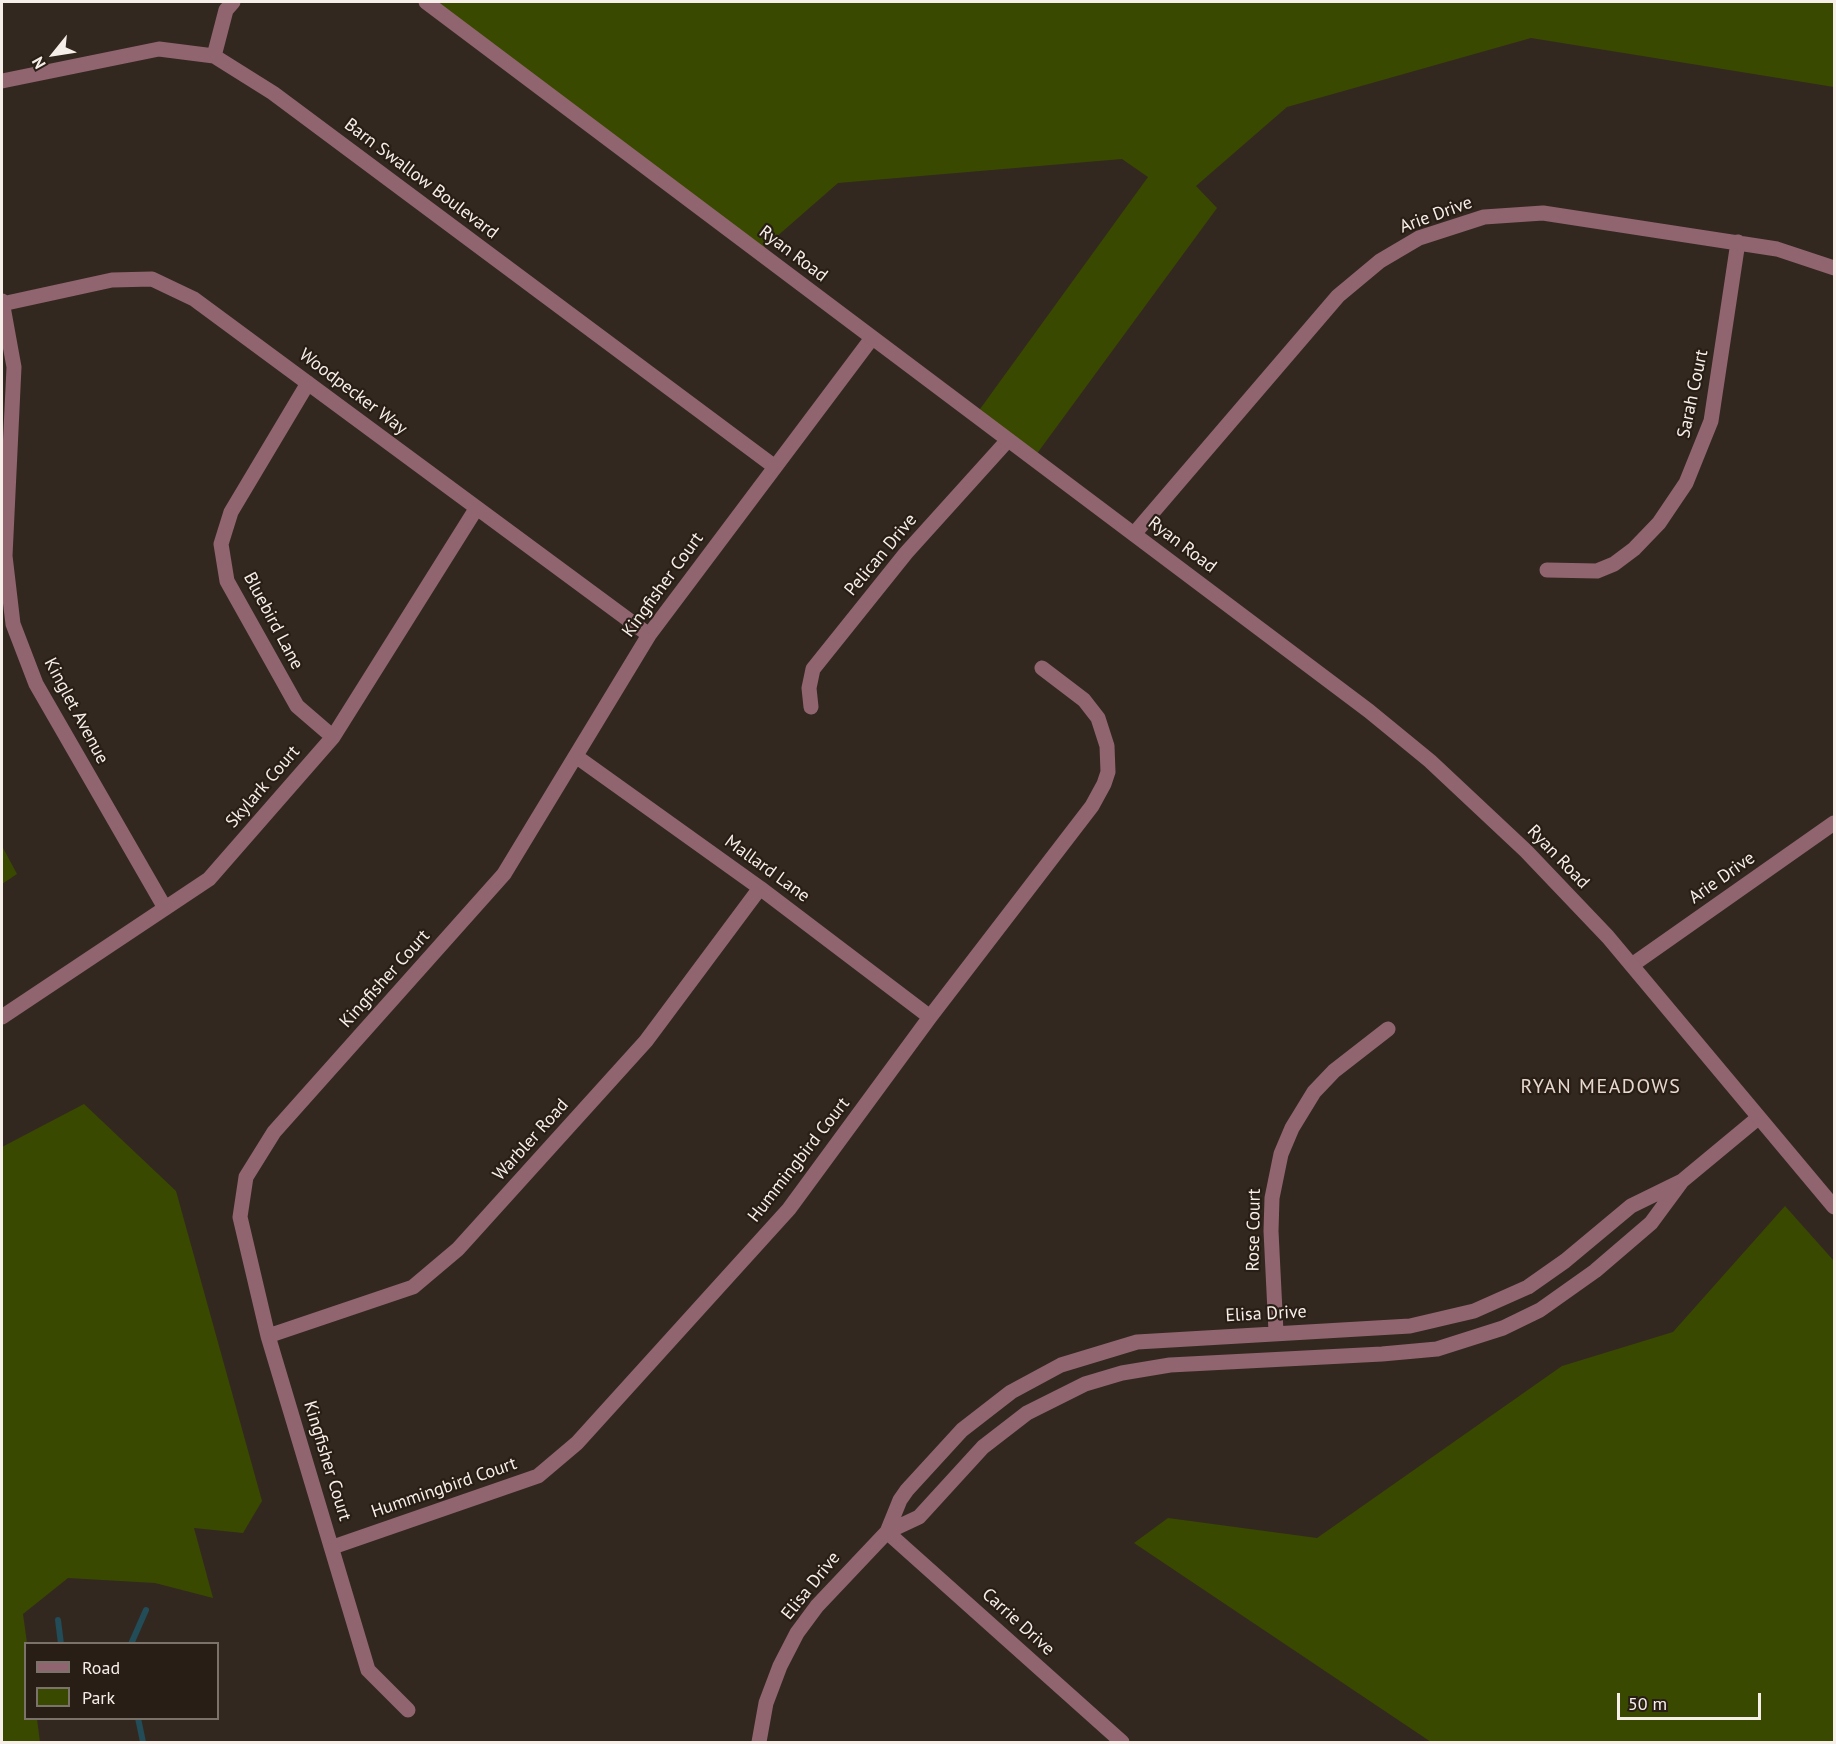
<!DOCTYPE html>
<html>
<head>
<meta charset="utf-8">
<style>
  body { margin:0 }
  #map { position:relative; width:1836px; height:1744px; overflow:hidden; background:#33281f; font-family:"PT Sans",sans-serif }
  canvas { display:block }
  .frame { position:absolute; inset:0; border:3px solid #f6efe9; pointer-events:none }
  .legend { position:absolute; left:24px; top:1642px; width:195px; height:78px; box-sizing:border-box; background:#291e16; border:2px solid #7b726a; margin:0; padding:8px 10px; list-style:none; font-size:18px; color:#f6efe9 }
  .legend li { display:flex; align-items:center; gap:12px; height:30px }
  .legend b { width:30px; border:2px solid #7b726a }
  .north { position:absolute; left:24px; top:24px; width:60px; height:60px; -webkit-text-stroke:4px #291e16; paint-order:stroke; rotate:240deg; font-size:16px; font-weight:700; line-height:24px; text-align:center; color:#f6efe9 }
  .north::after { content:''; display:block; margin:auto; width:21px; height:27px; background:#f6efe9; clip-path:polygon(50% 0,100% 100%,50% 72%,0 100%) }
  .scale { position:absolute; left:1617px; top:1693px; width:144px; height:27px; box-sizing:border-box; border:3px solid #f6efe9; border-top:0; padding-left:8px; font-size:18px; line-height:21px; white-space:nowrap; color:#f6efe9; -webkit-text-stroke:4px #291e16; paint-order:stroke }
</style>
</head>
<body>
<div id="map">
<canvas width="1836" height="1744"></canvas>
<div class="frame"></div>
<ul class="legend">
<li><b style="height:8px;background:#90656f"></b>Road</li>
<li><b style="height:16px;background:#3a4900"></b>Park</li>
</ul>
<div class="north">N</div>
<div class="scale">50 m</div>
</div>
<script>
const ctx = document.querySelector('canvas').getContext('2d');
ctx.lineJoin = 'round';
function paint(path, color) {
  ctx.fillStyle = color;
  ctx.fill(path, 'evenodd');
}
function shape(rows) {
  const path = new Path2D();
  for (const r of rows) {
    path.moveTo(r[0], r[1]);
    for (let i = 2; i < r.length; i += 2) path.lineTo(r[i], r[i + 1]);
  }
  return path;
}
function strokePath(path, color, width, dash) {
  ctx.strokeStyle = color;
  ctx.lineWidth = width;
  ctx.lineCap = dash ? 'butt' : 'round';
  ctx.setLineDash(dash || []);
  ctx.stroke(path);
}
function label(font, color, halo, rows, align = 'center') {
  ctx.font = font + ' "PT Sans",sans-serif';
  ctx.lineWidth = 4.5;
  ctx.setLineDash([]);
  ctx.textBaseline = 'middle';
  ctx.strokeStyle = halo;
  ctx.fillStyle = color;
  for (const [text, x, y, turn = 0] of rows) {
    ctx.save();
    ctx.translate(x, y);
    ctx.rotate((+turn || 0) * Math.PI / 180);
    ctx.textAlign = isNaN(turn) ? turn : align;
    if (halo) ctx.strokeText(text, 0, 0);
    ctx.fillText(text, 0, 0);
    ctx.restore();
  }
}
paint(shape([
  [426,2,1834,2,1834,87,1531,38,1287,107,1196,186,1217,208,1033,459,975,416,1148,177,1122,159,838,183,759,252],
  [2,846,17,874,2,884],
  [84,1104,176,1191,262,1501,243,1533,194,1528,213,1598,155,1583,68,1578,23,1614,27,1643,26,1718,37,1719,40,1742,2,1742,2,1147],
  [1785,1206,1834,1261,1834,1742,1431,1742,1134,1543,1168,1518,1317,1538,1562,1366,1673,1332]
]), '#3a4900');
strokePath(shape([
  [58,1620,61,1644],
  [131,1644,146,1610],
  [138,1718,143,1742]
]), '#224c58', 6);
strokePath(shape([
  [214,56,226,10,233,2],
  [2,81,159,49,214,56,273,93,775,467],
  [2,301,14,367,5,556,13,624,36,684,165,908],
  [2,304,112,280,152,279,194,299,649,635],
  [308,383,231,512,221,544,227,581,297,706,333,737],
  [1134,534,1338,296,1380,261,1419,238,1484,217,1543,213,1777,249,1834,268],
  [1547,570,1597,571,1614,564,1634,549,1659,523,1686,483,1711,421,1738,242],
  [811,707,809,688,813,669,906,553,1008,440],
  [577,757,760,888,930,1017],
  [1632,965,1834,823],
  [2,1017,209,879,333,737,476,509],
  [1276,1332,1271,1231,1272,1198,1281,1154,1292,1128,1314,1092,1334,1071,1388,1029],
  [268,1336,413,1287,458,1249,646,1041,760,888],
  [887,1532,900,1500,907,1490,962,1430,1011,1392,1061,1365,1137,1342,1410,1326,1474,1311,1528,1287,1565,1261,1631,1206,1682,1181,1758,1118],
  [887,1532,1122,1742],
  [333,1547,538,1476,577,1443,789,1209,930,1017,1092,806,1104,784,1108,772,1107,746,1098,718,1084,700,1042,668],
  [408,1710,368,1670,268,1336,240,1217,246,1177,274,1132,504,874,649,635,872,338],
  [759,1742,766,1703,780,1666,797,1633,817,1606,887,1532,919,1517,983,1447,1027,1413,1085,1384,1122,1373,1170,1365,1382,1354,1437,1349,1503,1328,1540,1310,1595,1271,1651,1223,1682,1181]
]), '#90656f', 15);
strokePath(shape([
  [426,2,1369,711,1430,761,1526,851,1608,937,1834,1207]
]), '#90656f', 15);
label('18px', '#f6efe9', '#291e16', [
  ["Barn Swallow Boulevard",421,179,37],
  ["Arie Drive",1436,215,-20],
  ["Ryan Road",793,254,37],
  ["Woodpecker Way",353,392,37],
  ["Sarah Court",1693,394,-78],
  ["Ryan Road",1182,545,37],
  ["Pelican Drive",881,555,-50],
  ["Kingfisher Court",663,585,-54],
  ["Bluebird Lane",273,621,62],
  ["Kinglet Avenue",76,711,62],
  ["Skylark Court",263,787,-49],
  ["Ryan Road",1558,857,46],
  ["Mallard Lane",767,869,36],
  ["Arie Drive",1722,878,-35],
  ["Kingfisher Court",385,979,-48],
  ["Warbler Road",531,1140,-48],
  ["Hummingbird Court",799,1160,-52],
  ["Rose Court",1254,1230,-89],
  ["Elisa Drive",1266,1314,-3],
  ["Kingfisher Court",327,1461,73],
  ["Hummingbird Court",444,1488,-19],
  ["Elisa Drive",811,1586,-51],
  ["Carrie Drive",1018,1622,42]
]);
ctx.letterSpacing = '1.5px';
label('20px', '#e7d9cd', '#291e16', [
  ["RYAN MEADOWS",1601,1087]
]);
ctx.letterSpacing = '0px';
</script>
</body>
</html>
